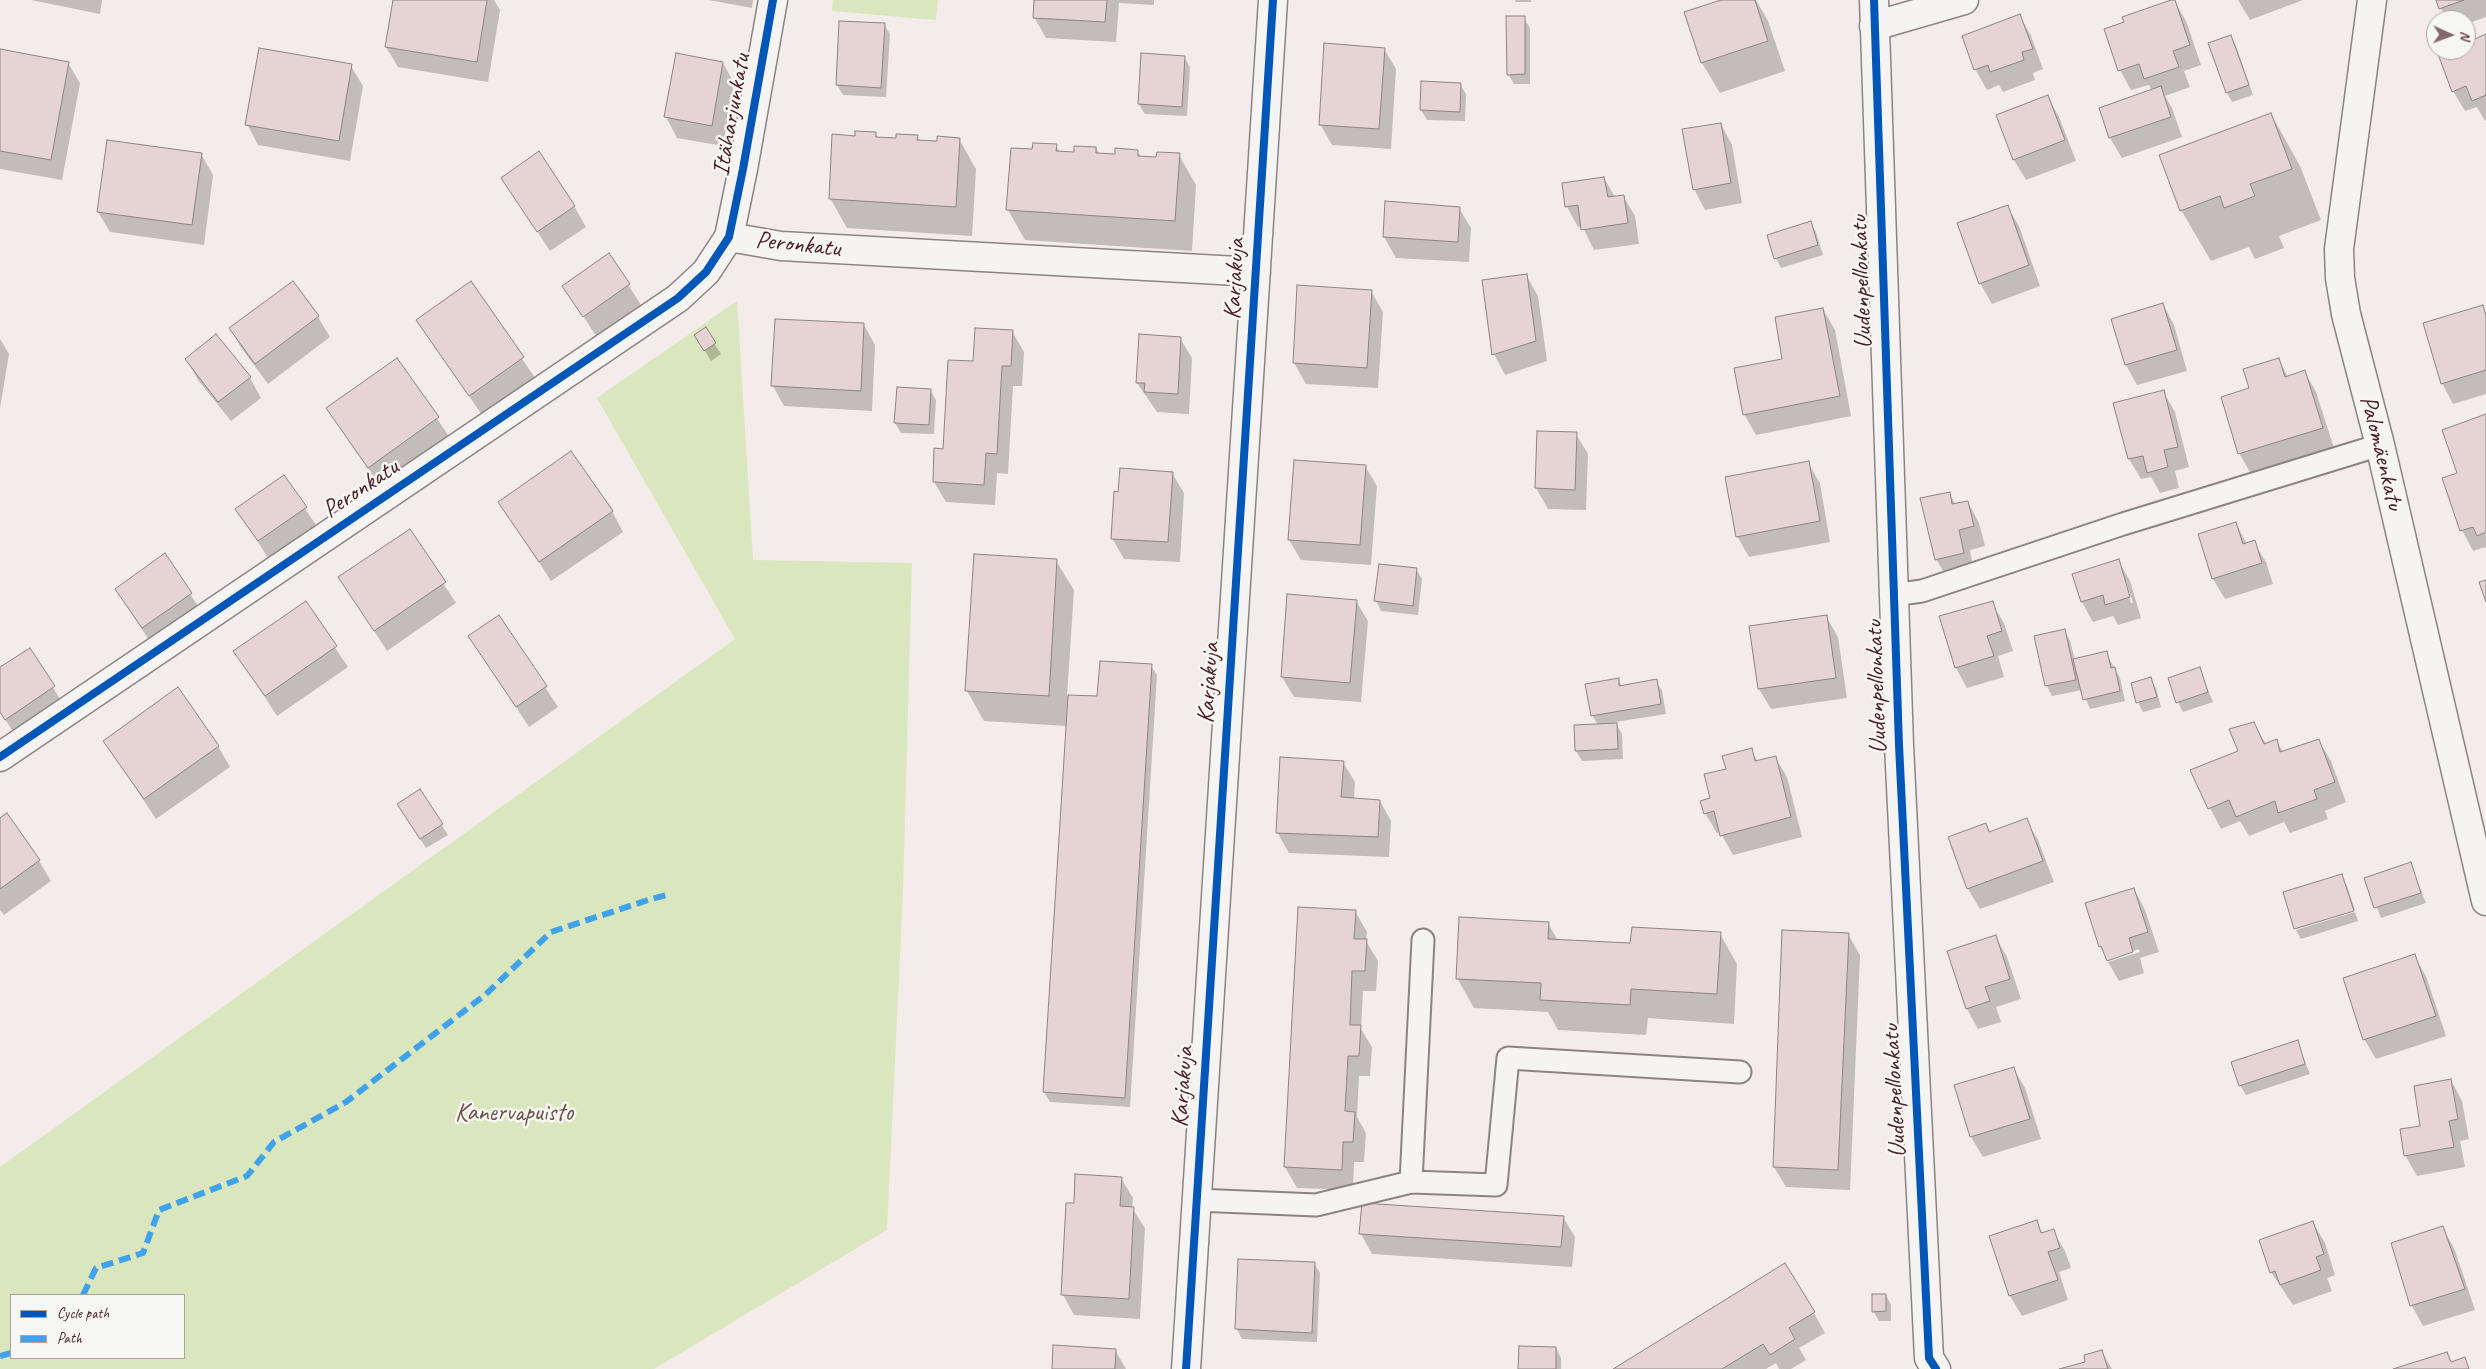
<!DOCTYPE html>
<html>
<head>
<meta charset="utf-8">
<style>
  body { margin:0 }
  #map { position:relative; width:2486px; height:1369px; overflow:hidden; background:#f3ecea; font-family:Caveat,sans-serif }
  canvas { display:block }
  .legend { position:absolute; left:10px; top:1294px; width:175px; height:65px; box-sizing:border-box; background:#f6f6f2; border:1px solid #b1a0a2; margin:0; padding:6px 9px; list-style:none; font-size:15px; color:#4a1f2b }
  .legend li { display:flex; align-items:center; gap:10px; height:25px }
  .legend b { width:25px; border:1px solid #b1a0a2 }
  .north { position:absolute; left:2426px; top:10px; width:50px; height:50px; box-sizing:border-box; background:#f6f6f2; border:1px solid #b1a0a2; border-radius:50%; rotate:92deg; font-size:14px; font-weight:700; line-height:20px; text-align:center; color:#4a1f2b }
  .north::after { content:''; display:block; margin:auto; width:18px; height:22px; background:#85676e; clip-path:polygon(50% 0,100% 100%,50% 72%,0 100%) }
</style>
</head>
<body>
<div id="map">
<canvas width="2486" height="1369"></canvas>
<ul class="legend">
<li><b style="height:6px;background:#0057b8"></b>Cycle path</li>
<li><b style="height:6px;background:#40a2eb"></b>Path</li>
</ul>
<div class="north">N</div>
</div>
<script>
const ctx = document.querySelector('canvas').getContext('2d');
ctx.lineJoin = 'round';
function paint(path, color) {
  ctx.fillStyle = color;
  ctx.fill(path, 'evenodd');
}
function shape(rows) {
  const path = new Path2D();
  for (const r of rows) {
    path.moveTo(r[0], r[1]);
    for (let i = 2; i < r.length; i += 2) path.lineTo(r[i], r[i + 1]);
  }
  return path;
}
function strokePath(path, color, width, dash) {
  ctx.strokeStyle = color;
  ctx.lineWidth = width;
  ctx.lineCap = dash ? 'butt' : 'round';
  ctx.setLineDash(dash || []);
  ctx.stroke(path);
}
function label(font, color, halo, rows, align = 'center') {
  ctx.font = font + ' Caveat,sans-serif';
  ctx.lineWidth = 5;
  ctx.setLineDash([]);
  ctx.textBaseline = 'middle';
  ctx.strokeStyle = halo;
  ctx.fillStyle = color;
  for (const [text, x, y, turn = 0] of rows) {
    ctx.save();
    ctx.translate(x, y);
    ctx.rotate((+turn || 0) * Math.PI / 180);
    ctx.textAlign = isNaN(turn) ? turn : align;
    if (halo) ctx.strokeText(text, 0, 0);
    ctx.fillText(text, 0, 0);
    ctx.restore();
  }
}
paint(shape([
  [833,0,938,0,936,20,832,11],
  [737,301,753,560,912,563,903,891,887,1230,654,1369,0,1369,0,1167,735,639,597,398],
  [11,1295,184,1295,184,1358,11,1358]
]), '#dae6bd');
paint(shape([
  [31,0,102,0,100,14],
  [394,0,494,0,500,10,488,82,398,67,386,47],
  [709,0,753,0,752,8],
  [1035,0,1154,0,1154,5,1119,3,1116,42,1046,38,1034,17],
  [1515,0,1531,0,1531,2,1516,2],
  [1725,0,1756,0,1768,21,1785,71,1720,93,1702,63,1686,13],
  [2174,0,2186,21,2201,65,2184,71,2190,87,2165,96,2172,108,2182,137,2122,158,2110,138,2152,91,2149,85,2131,90,2120,70,2125,23],
  [2238,0,2303,0,2250,20],
  [2437,0,2486,0,2486,17,2466,24,2466,20,2447,20],
  [2020,16,2031,36,2043,69,2033,73,2035,80,2003,92,1999,85,1987,90,1975,69],
  [1524,18,1530,28,1530,84,1514,84,1508,74],
  [884,24,890,34,886,97,843,95,837,85],
  [2231,36,2236,46,2253,95,2232,102,2227,93],
  [2486,36,2486,120,2485,121,2477,107,2465,111,2453,91,2451,50,2466,50,2466,44],
  [1384,49,1396,69,1391,149,1332,145,1320,124],
  [0,55,68,63,80,83,62,180,0,169],
  [1184,57,1190,67,1187,116,1145,114,1139,104],
  [723,63,734,83,723,146,677,138,666,117],
  [351,66,363,86,350,161,258,145,247,124],
  [1460,84,1466,94,1465,121,1427,120,1421,110],
  [2048,97,2059,117,2076,161,2026,180,2014,160,1998,116],
  [2271,114,2300,166,2321,220,2279,236,2284,248,2255,259,2249,247,2211,261,2181,210],
  [1721,124,1732,145,1742,203,1705,210,1694,189],
  [875,133,879,139,897,140,917,137,920,140,938,142,959,139,976,169,972,236,847,228,830,198,856,137],
  [1056,146,1060,152,1075,153,1096,148,1100,155,1116,156,1137,151,1141,157,1157,158,1179,155,1196,185,1192,251,1025,240,1008,210,1012,149,1033,151],
  [201,154,213,175,204,245,110,232,98,212],
  [502,178,574,206,586,227,550,251],
  [1604,178,1615,197,1623,196,1635,216,1639,244,1594,250,1582,226,1578,227,1567,207],
  [1386,203,1459,208,1471,228,1469,262,1396,258,1384,237],
  [2007,206,2019,226,2040,286,1992,304,1980,283],
  [1810,222,1816,232,1823,255,1781,268,1776,258],
  [609,255,641,305,596,336,564,286],
  [1526,275,1538,296,1547,361,1505,375,1494,354],
  [292,282,318,317,330,337,268,384,242,349,230,329],
  [471,283,535,378,482,415,418,321],
  [1299,287,1371,291,1383,312,1378,388,1306,384,1294,363],
  [2163,304,2174,325,2187,371,2137,385,2126,365,2113,319],
  [2482,306,2486,313,2486,394,2453,404,2442,383],
  [1823,309,1835,330,1851,416,1756,435,1744,414],
  [864,325,875,345,872,411,784,406,773,386],
  [705,329,721,354,711,361,696,336],
  [1012,331,1024,352,1022,386,1013,386,1008,474,997,473,995,505,946,502,934,482,944,450],
  [1180,338,1192,358,1189,414,1157,412,1137,383],
  [0,339,9,354,0,408],
  [186,359,250,378,261,398,231,421,198,380],
  [397,359,450,438,380,487,328,408],
  [2279,360,2288,377,2305,372,2316,392,2334,448,2251,474,2239,453,2250,388],
  [930,390,936,400,934,434,901,433,895,423],
  [2163,391,2175,412,2189,467,2175,471,2179,488,2160,493,2151,477,2141,479,2129,459,2115,404],
  [2486,415,2486,549,2485,547,2473,551,2462,530,2459,473],
  [1538,432,1576,434,1588,454,1586,510,1548,509,1536,488],
  [1808,463,1820,483,1830,542,1749,557,1737,536],
  [1365,466,1377,486,1371,565,1301,560,1289,540],
  [1172,473,1184,493,1180,562,1124,559,1112,538,1119,493],
  [284,477,318,528,270,561,237,509],
  [1949,493,1956,505,1968,502,1979,523,1985,546,1970,550,1974,573,1948,579,1936,559],
  [500,502,612,511,623,532,551,581],
  [2236,524,2247,544,2254,542,2266,562,2273,584,2225,599,2213,579,2200,535],
  [409,531,456,603,387,651,340,578],
  [165,555,203,614,154,648,116,589],
  [2118,560,2130,581,2141,618,2118,625,2113,616,2093,622,2082,602],
  [2124,581,2126,581,2133,603,2131,603],
  [1056,561,1074,590,1067,696,1098,698,1151,666,1157,675,1130,1107,1050,1102,1044,1092,1067,726,984,721,967,691],
  [1416,569,1422,579,1418,615,1381,611,1376,601],
  [1356,601,1368,621,1361,702,1294,697,1282,677],
  [305,603,348,667,277,716,235,651],
  [1992,603,2004,623,2013,651,1998,656,2004,677,1967,688,1956,668,1940,617],
  [1826,616,1838,637,1847,698,1771,709,1759,689],
  [499,617,558,707,529,727,470,637],
  [2065,631,2070,641,2075,660,2106,653,2120,678,2125,701,2090,709,2082,690,2052,696,2047,686,2036,637],
  [29,649,65,707,18,739,0,712,0,669],
  [2199,669,2213,702,2183,712,2178,702],
  [2150,678,2156,688,2161,707,2143,712,2138,702],
  [1618,680,1622,686,1656,681,1662,691,1666,714,1615,722,1622,734,1623,759,1582,761,1576,751,1575,726,1598,725,1592,715],
  [2254,724,2266,744,2276,740,2283,752,2319,741,2331,761,2346,802,2325,811,2328,819,2290,833,2284,822,2249,836,2240,821,2221,829,2210,808],
  [105,742,218,746,230,767,156,819],
  [1751,750,1758,762,1775,757,1787,777,1802,837,1733,855,1720,832,1717,833,1705,813,1727,770],
  [1343,762,1355,782,1354,799,1380,801,1391,821,1389,857,1289,853,1277,832],
  [420,791,448,835,426,848,404,814],
  [0,819,39,861,51,881,4,915,0,910],
  [2026,820,2038,840,2054,882,1980,909,1968,889,1950,838,1985,825,1990,833],
  [2410,864,2426,903,2381,918,2366,879],
  [2341,876,2347,886,2355,910,2296,929,2284,893],
  [2134,889,2145,910,2159,952,2140,958,2144,973,2119,981,2108,962,2140,952,2139,949,2108,959,2108,961,2100,946,2087,904],
  [1299,908,1355,911,1367,932,1366,941,1378,961,1376,991,1363,991,1361,1029,1372,1047,1370,1076,1359,1076,1357,1117,1366,1133,1364,1162,1354,1162,1353,1190,1297,1188,1285,1167],
  [2355,912,2358,921,2301,939,2296,930],
  [1548,923,1558,941,1632,945,1720,934,1737,964,1734,1024,1648,1018,1646,1035,1558,1030,1548,1012,1474,1008,1457,978],
  [1848,934,1860,955,1850,1190,1786,1187,1774,1167],
  [1995,936,2007,957,2021,999,1996,1007,2001,1022,1978,1029,1967,1009,1948,952],
  [2414,956,2426,976,2446,1036,2376,1059,2364,1039],
  [2297,1042,2310,1074,2246,1095,2240,1085],
  [2013,1068,2025,1088,2041,1139,1983,1157,1971,1137,1955,1086],
  [2451,1080,2462,1101,2469,1139,2460,1141,2465,1167,2417,1176,2405,1155],
  [1121,1178,1133,1198,1132,1208,1145,1228,1140,1319,1074,1315,1063,1295,1075,1204],
  [1563,1217,1575,1237,1572,1267,1372,1254,1361,1234],
  [2036,1222,2043,1234,2053,1231,2065,1251,2071,1268,2059,1272,2068,1300,2022,1316,2010,1296,1991,1237],
  [2313,1223,2325,1243,2335,1275,2327,1278,2332,1291,2293,1305,2271,1272],
  [2442,1227,2454,1248,2475,1310,2423,1326,2412,1306,2393,1244],
  [1314,1263,1320,1273,1317,1342,1242,1339,1237,1329],
  [1886,1295,1891,1305,1891,1321,1879,1321,1873,1311],
  [1814,1313,1825,1333,1799,1348,1806,1360,1791,1369,1779,1369,1776,1363,1766,1369,1615,1369],
  [1556,1348,1561,1358,1561,1369,1520,1369],
  [1115,1350,1126,1369,1053,1369],
  [2102,1352,2112,1369,2064,1369,2087,1363]
]), '#0003');
const building = shape([
  [393,0,487,0,477,62,385,47,393,0],
  [1034,0,1107,0,1105,22,1033,18,1034,0],
  [1721,0,1755,0,1768,41,1701,63,1684,12,1721,0],
  [2171,0,2175,0,2190,45,2173,51,2179,67,2144,79,2139,64,2118,71,2104,29,2124,22,2122,17,2171,0],
  [2436,0,2464,0,2439,9,2436,0],
  [2020,14,2033,49,2022,52,2024,60,1990,72,1988,65,1974,70,1962,36,2020,14],
  [1506,16,1525,16,1525,74,1507,75,1506,16],
  [839,21,885,23,881,88,836,85,839,21],
  [2486,34,2486,95,2472,101,2466,86,2452,92,2438,54,2448,50,2466,50,2466,43,2486,34],
  [2231,35,2249,85,2226,93,2208,43,2231,35],
  [1324,43,1385,48,1379,129,1319,125,1324,43],
  [259,48,352,64,339,141,245,125,259,48],
  [0,49,69,62,51,160,0,151,0,49],
  [676,53,723,62,712,126,664,117,676,53],
  [1141,53,1185,56,1182,107,1138,104,1141,53],
  [1421,81,1461,83,1460,112,1420,110,1421,81],
  [2161,86,2171,117,2109,138,2099,108,2161,86],
  [2048,95,2065,140,2013,160,1996,115,2048,95],
  [2271,113,2292,169,2250,184,2255,196,2224,208,2220,196,2180,211,2159,155,2271,113],
  [1721,123,1731,183,1693,190,1682,129,1721,123],
  [855,131,876,132,876,137,896,138,896,134,918,135,917,140,937,141,937,136,960,138,956,207,829,199,832,134,855,136,855,131],
  [107,140,202,153,192,225,97,212,107,140],
  [1033,143,1057,144,1056,151,1074,152,1074,146,1096,147,1096,153,1115,154,1115,148,1138,150,1138,156,1156,157,1157,152,1180,153,1175,221,1006,210,1011,148,1032,149,1033,143],
  [539,151,575,206,537,232,501,178,539,151],
  [1604,177,1608,197,1624,195,1628,223,1581,230,1578,205,1565,207,1562,183,1604,177],
  [1385,201,1460,207,1458,242,1383,237,1385,201],
  [2008,205,2029,265,1979,284,1957,223,2008,205],
  [1811,221,1818,245,1774,259,1767,235,1811,221],
  [609,253,630,284,583,317,562,286,609,253],
  [1527,274,1536,341,1492,355,1482,280,1527,274],
  [293,281,319,316,255,364,229,328,293,281],
  [471,281,524,357,469,396,416,320,471,281],
  [1297,285,1372,290,1367,368,1293,363,1297,285],
  [2163,303,2177,350,2125,365,2111,319,2163,303],
  [2483,305,2486,316,2486,370,2441,384,2423,323,2483,305],
  [1823,308,1840,396,1743,415,1734,368,1782,359,1775,317,1823,308],
  [775,319,864,323,861,391,771,386,775,319],
  [706,327,716,343,704,351,694,335,706,327],
  [975,328,1013,330,1011,366,1002,366,997,454,986,453,984,485,933,482,934,448,943,449,948,360,973,361,975,328],
  [216,334,251,377,218,402,185,359,216,334],
  [1139,334,1181,337,1178,394,1144,392,1145,383,1136,383,1139,334],
  [397,358,439,417,368,468,326,408,397,358],
  [2279,358,2285,377,2305,370,2323,428,2238,454,2221,397,2249,388,2243,369,2279,358],
  [897,387,931,389,929,425,894,423,897,387],
  [2164,390,2178,447,2164,450,2168,467,2147,473,2143,456,2128,459,2113,403,2164,390],
  [2486,414,2486,532,2477,536,2473,527,2460,531,2442,478,2457,473,2442,430,2486,414],
  [1537,431,1577,432,1575,490,1535,488,1537,431],
  [571,451,613,511,539,562,498,502,571,451],
  [1294,460,1366,465,1360,545,1288,540,1294,460],
  [1809,461,1820,521,1736,537,1725,477,1809,461],
  [1120,468,1173,472,1168,542,1111,539,1114,491,1118,492,1120,468],
  [284,475,307,507,258,541,235,509,284,475],
  [1950,492,1952,504,1968,501,1974,526,1959,530,1964,553,1935,560,1920,498,1950,492],
  [2236,522,2243,544,2255,540,2262,563,2212,579,2198,534,2236,522],
  [410,529,446,582,374,631,338,577,410,529],
  [165,553,192,593,142,628,115,589,165,553],
  [974,554,1057,559,1049,696,965,691,974,554],
  [2119,559,2130,597,2105,605,2103,595,2081,602,2072,574,2119,559],
  [1379,564,1417,568,1413,606,1374,601,1379,564],
  [2486,580,2486,602,2479,582,2486,580],
  [1287,594,1357,600,1350,683,1281,677,1287,594],
  [306,601,337,646,265,696,233,651,306,601],
  [1993,601,2002,631,1987,636,1994,656,1955,668,1939,616,1993,601],
  [499,615,547,686,516,707,468,636,499,615],
  [1827,615,1836,678,1758,689,1749,626,1827,615],
  [2065,629,2076,680,2045,686,2034,636,2065,629],
  [30,648,55,686,5,720,0,712,0,667,30,648],
  [2107,651,2111,668,2115,667,2120,691,2083,700,2073,659,2107,651],
  [1100,661,1152,664,1125,1098,1043,1092,1068,695,1097,696,1100,661],
  [2200,667,2208,692,2176,703,2168,678,2200,667],
  [2151,677,2157,697,2136,703,2131,683,2151,677],
  [1619,678,1619,686,1657,679,1661,704,1591,716,1585,684,1619,678],
  [178,687,219,746,144,799,103,741,178,687],
  [2254,722,2264,744,2277,739,2280,752,2319,739,2335,782,2314,790,2317,799,2278,813,2275,801,2236,817,2229,800,2208,809,2190,770,2238,751,2229,729,2254,722],
  [1617,723,1618,749,1575,751,1574,725,1617,723],
  [1752,748,1755,761,1776,756,1791,817,1720,836,1714,811,1704,814,1700,801,1710,798,1704,774,1726,769,1722,756,1752,748],
  [1280,757,1344,761,1341,797,1380,800,1378,837,1276,833,1280,757],
  [420,789,443,824,420,839,397,804,420,789],
  [7,813,40,860,0,889,0,818,7,813],
  [2027,818,2043,861,1967,889,1948,837,1986,823,1989,832,2027,818],
  [2411,862,2421,893,2374,908,2364,878,2411,862],
  [2342,874,2354,911,2294,929,2283,892,2342,874],
  [2134,888,2148,932,2129,938,2133,952,2107,961,2101,946,2099,947,2085,903,2134,888],
  [1298,907,1356,910,1354,939,1367,939,1365,971,1352,971,1350,1025,1361,1025,1359,1056,1348,1056,1345,1111,1355,1112,1353,1142,1343,1142,1342,1170,1284,1167,1298,907],
  [1459,917,1549,922,1548,939,1630,943,1632,927,1721,932,1717,994,1631,989,1630,1005,1540,1000,1541,983,1456,979,1459,917],
  [1782,930,1849,933,1838,1170,1773,1167,1782,930],
  [1996,935,2010,979,1985,987,1990,1001,1966,1009,1947,951,1996,935],
  [2415,954,2436,1016,2363,1040,2343,978,2415,954],
  [2298,1040,2305,1064,2239,1086,2231,1062,2298,1040],
  [2014,1067,2030,1119,1970,1137,1954,1085,2014,1067],
  [2451,1079,2458,1119,2449,1121,2454,1147,2404,1156,2400,1129,2420,1126,2414,1086,2451,1079],
  [1075,1174,1122,1177,1120,1206,1134,1207,1129,1299,1061,1295,1066,1203,1074,1203,1075,1174],
  [1362,1203,1564,1216,1561,1247,1359,1234,1362,1203],
  [2037,1220,2041,1233,2054,1229,2060,1248,2048,1252,2058,1280,2009,1296,1989,1236,2037,1220],
  [2313,1221,2324,1254,2316,1257,2321,1270,2280,1285,2275,1271,2270,1273,2259,1240,2313,1221],
  [2443,1226,2465,1289,2410,1306,2391,1243,2443,1226],
  [1238,1259,1315,1262,1312,1333,1235,1329,1238,1259],
  [1785,1263,1815,1312,1789,1328,1795,1339,1770,1355,1763,1344,1722,1369,1613,1369,1785,1263],
  [1872,1294,1886,1294,1886,1311,1872,1312,1872,1294],
  [1053,1345,1116,1349,1115,1369,1052,1369,1053,1345],
  [1519,1346,1556,1347,1556,1369,1518,1369,1519,1346],
  [2102,1350,2108,1369,2059,1369,2085,1362,2084,1355,2102,1350],
  [2447,1352,2451,1362,2465,1357,2469,1369,2393,1369,2447,1352]
]);
paint(building, '#e5d4d3');
strokePath(building, '#8e8384', 1);
const lane = shape([
  [1893,595,1922,591,2123,524,2380,445],
  [1411,1182,1423,940],
  [1196,1200,1316,1205,1411,1182,1496,1185,1508,1058,1740,1072]
]);
const street = shape([
  [1874,0,1899,745,1929,1358,1936,1369],
  [2372,0,2339,249,2340,278,2346,314,2380,445,2486,901],
  [1874,26,1964,0],
  [729,237,781,246,1256,272],
  [0,757,678,298,706,272,729,237,743,169,773,0],
  [1186,1369,1273,0]
]);
strokePath(lane, '#8e8384', 25);
strokePath(street, '#8e8384', 31);
strokePath(lane, '#f5f4f2', 21);
strokePath(street, '#f5f4f2', 28);
strokePath(shape([
  [83,1295,96,1268,143,1253,159,1210,247,1176,274,1142,346,1102,485,995,551,932,651,899,671,894],
  [0,1356,11,1353]
]), '#40a2eb', 6, [12, 6]);
strokePath(shape([
  [1874,0,1899,745,1929,1358,1936,1369],
  [0,757,678,298,706,272,729,237,743,169,773,0],
  [1186,1369,1273,0]
]), '#0057b8', 8);
label('25px', '#4a1f2b', '#f6f6f2', [
  ["Itäharjunkatu",732,115,-80],
  ["Peronkatu",798,245,6],
  ["Karjakuja",1235,279,-87],
  ["Uudenpellonkatu",1862,282,-92],
  ["Palomäenkatu",2381,453,76],
  ["Peronkatu",361,489,-34],
  ["Karjakuja",1209,683,-86],
  ["Uudenpellonkatu",1877,687,-92],
  ["Karjakuja",1183,1087,-86],
  ["Uudenpellonkatu",1895,1091,-93]
]);
label('25px', '#695046', '#f6f6f2', [
  ["Kanervapuisto",514,1113]
]);
</script>
</body>
</html>
